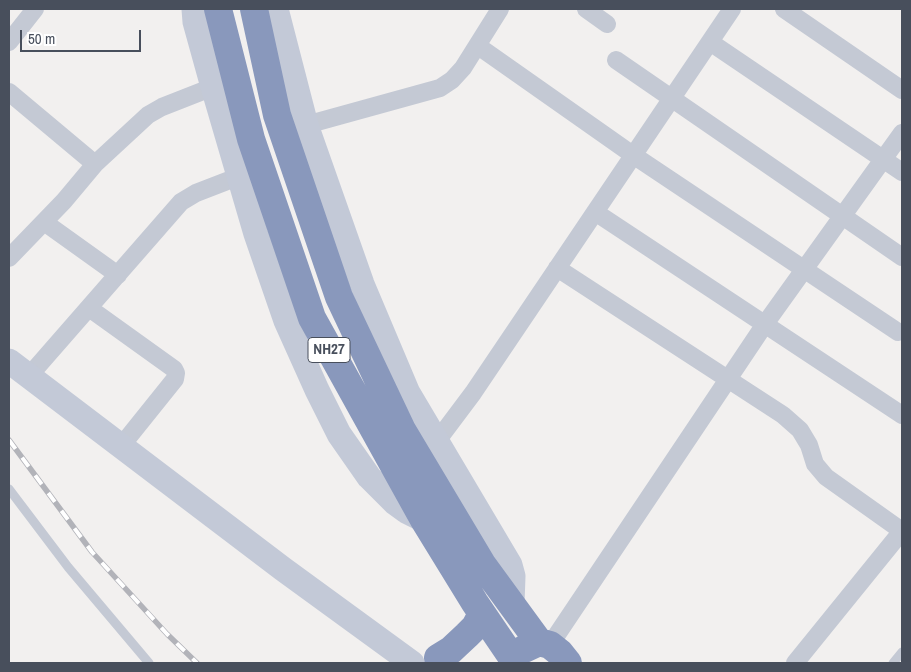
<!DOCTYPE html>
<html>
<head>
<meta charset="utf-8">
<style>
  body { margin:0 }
  #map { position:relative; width:911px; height:672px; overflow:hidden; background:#f2f0ef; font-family:"Archivo Narrow",sans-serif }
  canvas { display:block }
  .frame { position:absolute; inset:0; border:10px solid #484f5c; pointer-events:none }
  .scale { position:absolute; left:20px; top:30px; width:121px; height:22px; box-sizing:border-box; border:2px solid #484f5c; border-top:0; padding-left:6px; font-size:15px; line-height:18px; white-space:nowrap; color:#484f5c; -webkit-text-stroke:4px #fff; paint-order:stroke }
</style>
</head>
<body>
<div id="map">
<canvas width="911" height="672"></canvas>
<div class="frame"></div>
<div class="scale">50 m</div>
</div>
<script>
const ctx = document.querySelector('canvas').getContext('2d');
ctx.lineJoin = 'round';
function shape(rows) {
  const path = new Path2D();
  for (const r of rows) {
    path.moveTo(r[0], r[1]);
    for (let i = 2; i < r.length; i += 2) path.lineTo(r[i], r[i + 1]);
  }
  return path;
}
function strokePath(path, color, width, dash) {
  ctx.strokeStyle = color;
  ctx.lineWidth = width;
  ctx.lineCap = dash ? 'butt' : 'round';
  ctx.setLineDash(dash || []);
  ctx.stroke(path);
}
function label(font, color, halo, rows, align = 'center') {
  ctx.font = font + ' "Archivo Narrow",sans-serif';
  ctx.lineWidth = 4;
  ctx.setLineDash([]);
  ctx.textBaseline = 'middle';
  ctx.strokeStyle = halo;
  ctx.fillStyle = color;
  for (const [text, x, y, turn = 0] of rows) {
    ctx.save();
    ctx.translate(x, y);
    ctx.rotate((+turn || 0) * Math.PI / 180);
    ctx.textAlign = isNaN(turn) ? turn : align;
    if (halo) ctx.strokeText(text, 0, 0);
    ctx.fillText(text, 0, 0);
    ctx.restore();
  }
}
strokePath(shape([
  [9,489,68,567,149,663],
  [893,663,902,652]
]), '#c4c9d4', 9);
strokePath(shape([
  [586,9,607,24],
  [784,9,902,90],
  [9,42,35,9],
  [710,42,902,172],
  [478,46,633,155,898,332],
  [616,60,902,257],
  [9,92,95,164],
  [306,125,440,88,452,80,463,68,500,9],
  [595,212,902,415],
  [44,222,118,275],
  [9,258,64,201,95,164,148,115,162,107,213,87],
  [557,268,783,415,800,430,809,445,815,464,826,477,902,531],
  [89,308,174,369,176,373,175,379,122,445],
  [29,376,181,202,196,193,240,176],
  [437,441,473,393,732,9],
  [550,645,765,324,902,133],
  [795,663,902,531]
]), '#c4c9d4', 18);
strokePath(shape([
  [194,9,195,22,213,87,256,234,286,321,317,390,339,434,369,477,395,503,406,511,424,520],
  [276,9,306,125,362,284,408,393,510,565,513,576,512,604],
  [9,361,283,569,412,663]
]), '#c3c9d7', 25);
strokePath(shape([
  [218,9,251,139,312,318,424,520,475,603,513,659],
  [254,9,277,115,339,297,402,430,482,564,539,642],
  [524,649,539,642,550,645,560,653,568,663],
  [438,658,451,650,467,635,475,627,482,614]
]), '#8998bc', 28);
const rail = shape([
  [9,440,92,552,167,634,197,663]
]);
strokePath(rail, '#b2b3b9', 5.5);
strokePath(rail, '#fff', 4, [11]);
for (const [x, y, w] of [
  [329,350,42]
]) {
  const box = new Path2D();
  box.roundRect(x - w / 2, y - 12.5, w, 25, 4);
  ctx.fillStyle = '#fff';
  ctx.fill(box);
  strokePath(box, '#484f5c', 1);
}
label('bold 15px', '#484f5c', null, [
  ["NH27",329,350]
]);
</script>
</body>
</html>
